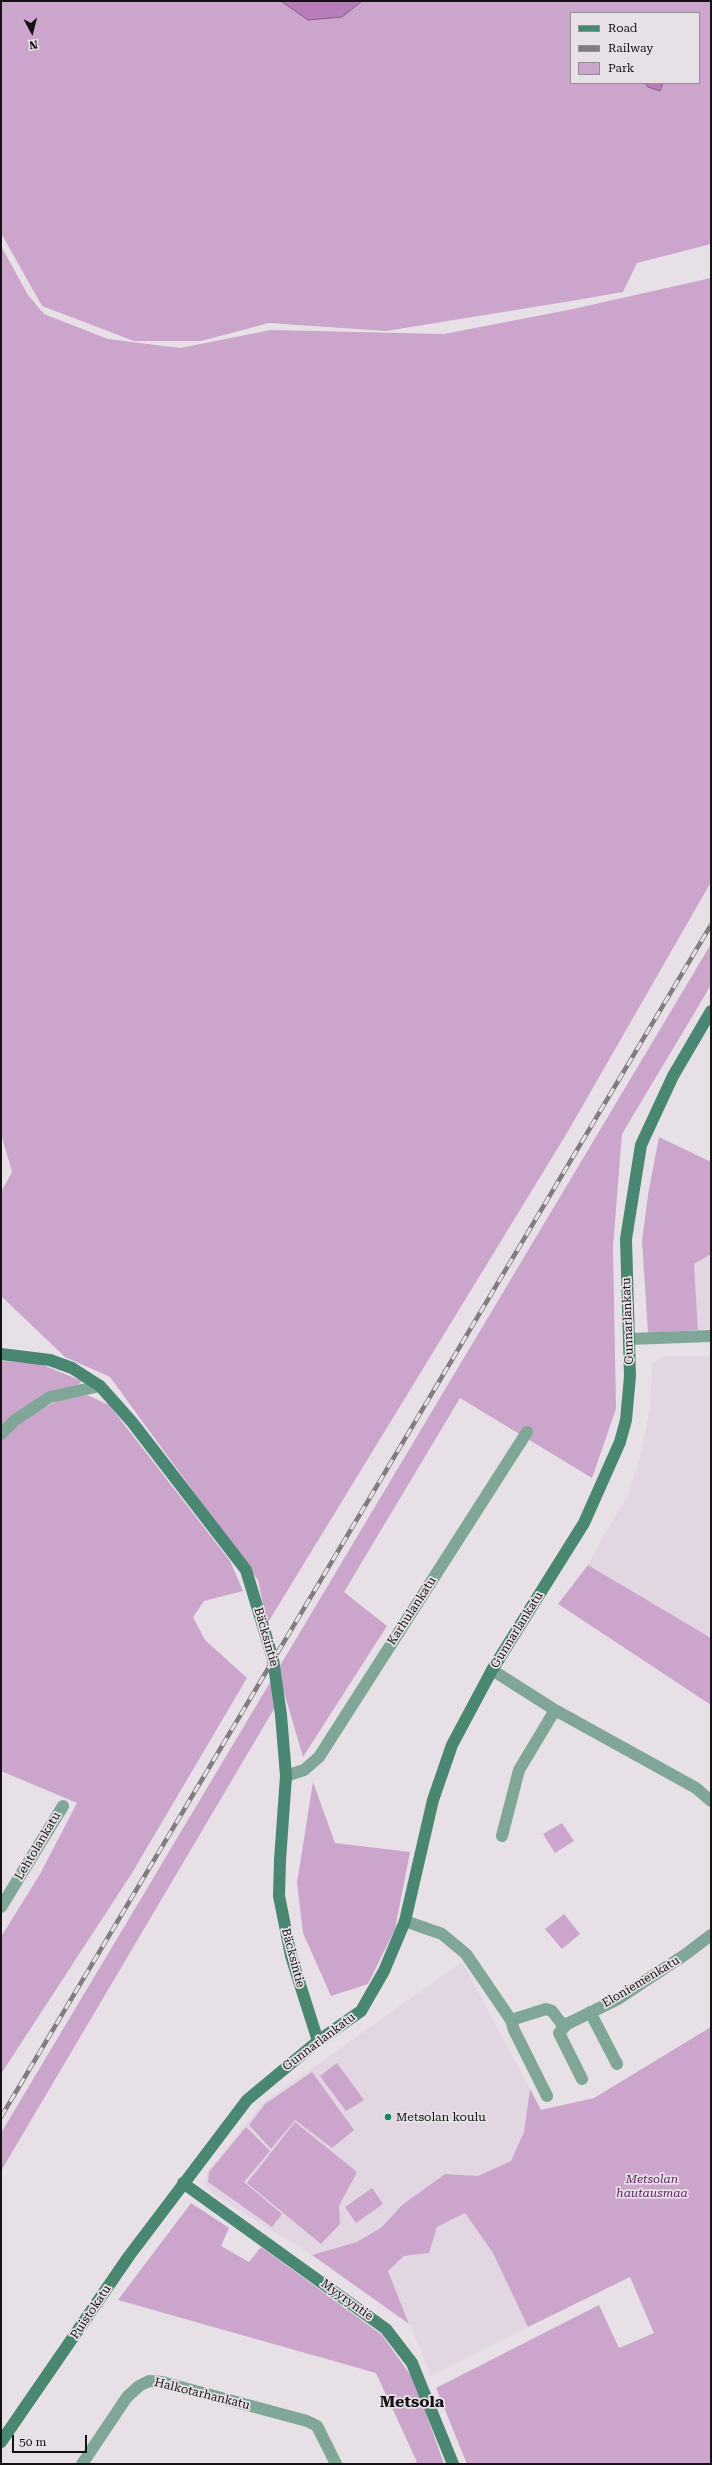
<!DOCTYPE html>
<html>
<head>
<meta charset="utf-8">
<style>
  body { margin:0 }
  #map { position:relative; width:712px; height:2465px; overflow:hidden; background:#e7e1e7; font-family:"Roboto Serif",serif }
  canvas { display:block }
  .frame { position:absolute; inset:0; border:2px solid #141214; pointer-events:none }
  .legend { position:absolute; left:570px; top:12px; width:130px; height:72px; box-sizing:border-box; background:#e7e1e7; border:1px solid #938e93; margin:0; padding:5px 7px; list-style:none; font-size:12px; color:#141214 }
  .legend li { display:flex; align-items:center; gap:8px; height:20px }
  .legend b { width:20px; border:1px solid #938e93 }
  .north { position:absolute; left:12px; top:12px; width:40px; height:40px; -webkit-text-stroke:3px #e7e1e7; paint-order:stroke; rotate:173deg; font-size:11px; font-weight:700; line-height:16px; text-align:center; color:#141214 }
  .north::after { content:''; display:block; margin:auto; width:14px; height:18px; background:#141214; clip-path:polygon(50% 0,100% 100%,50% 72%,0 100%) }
  .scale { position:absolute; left:12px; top:2435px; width:75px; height:18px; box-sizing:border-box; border:2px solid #141214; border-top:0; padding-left:5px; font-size:12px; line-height:14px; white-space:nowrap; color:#141214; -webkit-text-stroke:3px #e7e1e7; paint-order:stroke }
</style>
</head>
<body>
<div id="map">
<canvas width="712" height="2465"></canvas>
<div class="frame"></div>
<ul class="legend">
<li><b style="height:5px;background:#4a8772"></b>Road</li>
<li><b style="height:5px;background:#807c80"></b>Railway</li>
<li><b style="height:11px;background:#cca5cc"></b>Park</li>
</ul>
<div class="north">N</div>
<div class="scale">50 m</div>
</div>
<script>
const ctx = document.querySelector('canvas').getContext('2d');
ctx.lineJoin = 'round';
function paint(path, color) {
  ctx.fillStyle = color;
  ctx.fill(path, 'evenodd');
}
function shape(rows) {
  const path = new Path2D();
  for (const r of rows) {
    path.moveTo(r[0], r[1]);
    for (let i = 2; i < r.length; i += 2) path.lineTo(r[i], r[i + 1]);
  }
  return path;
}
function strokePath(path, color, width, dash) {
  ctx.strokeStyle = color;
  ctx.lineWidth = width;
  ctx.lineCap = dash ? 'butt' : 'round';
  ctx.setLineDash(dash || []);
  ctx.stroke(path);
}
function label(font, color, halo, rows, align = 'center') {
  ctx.font = font + ' "Roboto Serif",serif';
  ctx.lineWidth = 3.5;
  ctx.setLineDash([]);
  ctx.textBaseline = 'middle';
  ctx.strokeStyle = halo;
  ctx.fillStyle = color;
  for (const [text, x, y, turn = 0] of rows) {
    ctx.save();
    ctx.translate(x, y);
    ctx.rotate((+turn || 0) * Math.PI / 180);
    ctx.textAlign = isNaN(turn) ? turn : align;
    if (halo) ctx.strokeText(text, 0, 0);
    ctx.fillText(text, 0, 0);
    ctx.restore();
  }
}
paint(shape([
  [711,1254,711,1329,698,1330,694,1264],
  [664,1356,711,1356,711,1638,588,1565,605,1533,627,1497,641,1454,650,1408,652,1364],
  [462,1962,530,2089,524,2132,511,2161,478,2176,445,2174,402,2205,382,2227,357,2242,312,2255,213,2194,204,2184,208,2171,263,2103],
  [465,2213,493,2253,528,2327,431,2376,388,2271,404,2256,428,2253,437,2227]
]), '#e2d6e2');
paint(shape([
  [1,1,711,1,711,244,637,263,623,292,571,301,386,331,269,323,201,341,134,341,42,306,1,233],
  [571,13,699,13,699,83,571,83],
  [1,246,28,295,44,314,108,339,180,348,271,330,444,334,573,309,711,278,711,882,567,1133,267,1624,258,1580,110,1377,65,1357,1,1296,1,1192,12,1172,1,1134],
  [711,944,711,985,622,1134,613,1247,616,1409,592,1478,460,1398,344,1592,387,1626,303,1757,284,1692,1,2171,1,2133],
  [659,1137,711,1162,711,1254,694,1264,698,1330,648,1333,642,1241,648,1195],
  [1,1361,38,1363,82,1381,77,1386,56,1390,27,1405,1,1426],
  [87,1395,109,1405,230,1561,243,1591,204,1601,193,1617,205,1640,247,1678,132,1873,1,2074,1,1937,40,1874,77,1803,1,1771,1,1441,19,1422,59,1400],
  [588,1565,711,1638,711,1705,558,1604],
  [313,1782,335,1843,410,1852,395,1929,368,1984,331,1996,303,1933,297,1883],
  [562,1823,574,1841,555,1853,543,1834],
  [564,1914,580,1934,562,1949,545,1929],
  [711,2027,711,2464,467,2464,436,2388,599,2305,619,2348,654,2333,630,2277,528,2327,493,2253,465,2213,437,2227,429,2253,404,2256,388,2271,409,2324,312,2255,357,2242,382,2227,402,2205,445,2174,478,2176,511,2161,524,2132,530,2089,541,2110,594,2098],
  [337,2063,364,2100,346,2111,320,2076],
  [312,2072,354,2130,332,2148,295,2120,271,2149,249,2125,265,2104],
  [295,2122,357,2172,339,2206,340,2224,321,2244,247,2183],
  [246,2127,270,2151,244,2182,282,2214,272,2227,208,2182,209,2172],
  [372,2188,383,2204,356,2223,345,2207],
  [191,2203,229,2228,221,2246,249,2262,261,2247,382,2335,414,2380,444,2464,411,2464,417,2462,376,2373,118,2300]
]), '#cca5cc');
const water = shape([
  [281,1,362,1,342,17,308,20,281,1],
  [645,83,663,83,660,91,648,87,645,83]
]);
paint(water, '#b77db8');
strokePath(water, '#865d87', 1);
strokePath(shape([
  [629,1339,711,1336],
  [1,1434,15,1420,50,1397,100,1386],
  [492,1670,555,1710,696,1788,711,1801],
  [286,1776,304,1770,319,1757,527,1432],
  [502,1836,519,1770,555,1710],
  [1,1907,63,1806],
  [405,1921,442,1934,466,1954,511,2020,546,2009,552,2011,561,2023,567,2024,618,1999,686,1954,711,1935],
  [590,2012,617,2064],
  [511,2020,514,2030,547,2096],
  [567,2024,559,2033,582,2079],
  [82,2464,127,2397,139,2386,149,2381,162,2382,307,2421,317,2426,336,2464]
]), '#7fa696', 12);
strokePath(shape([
  [1,1354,50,1360,72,1368,100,1386,132,1422,246,1570,273,1659,281,1715,286,1776,280,1860,279,1896,291,1956,318,2041],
  [183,2183,386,2329,412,2363,453,2464],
  [1,2442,129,2256,247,2100,318,2041,361,2011,384,1971,405,1921,433,1800,452,1745,492,1670,584,1523,620,1442,626,1420,630,1376,626,1239,641,1145,673,1076,711,1011]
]), '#4a8772', 12);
const rail = shape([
  [1,2117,711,925]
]);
strokePath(rail, '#807c80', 4.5);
strokePath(rail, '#e7e1e7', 3, [9]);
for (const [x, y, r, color] of [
  [388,2117,4,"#108768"]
]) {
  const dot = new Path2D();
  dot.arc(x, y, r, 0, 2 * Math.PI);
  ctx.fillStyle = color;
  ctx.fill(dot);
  strokePath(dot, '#e7e1e7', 1.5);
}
label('12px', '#141214', '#e7e1e7', [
  ["Gunnarlankatu",628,1321,-92],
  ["Karhulankatu",412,1611,-57],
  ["Gunnarlankatu",517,1630,-58],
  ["Bäcksintie",266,1637,74],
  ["Lehtolankatu",38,1846,-59],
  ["Bäcksintie",293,1958,75],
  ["Eloniemenkatu",641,1982,-31],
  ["Gunnarlankatu",319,2042,-37],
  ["Myyryntie",347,2300,36],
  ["Puistokatu",91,2312,-56],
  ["Halkotarhankatu",202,2394,14]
]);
label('12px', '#141214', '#e7e1e7', [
  ["Metsolan koulu",396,2117]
], 'left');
label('italic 12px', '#631d66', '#e7e1e7', [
  ["Metsolan",652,2179],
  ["hautausmaa",652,2193]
]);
label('bold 16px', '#141214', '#e7e1e7', [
  ["Metsola",412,2402]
]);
</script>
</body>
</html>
